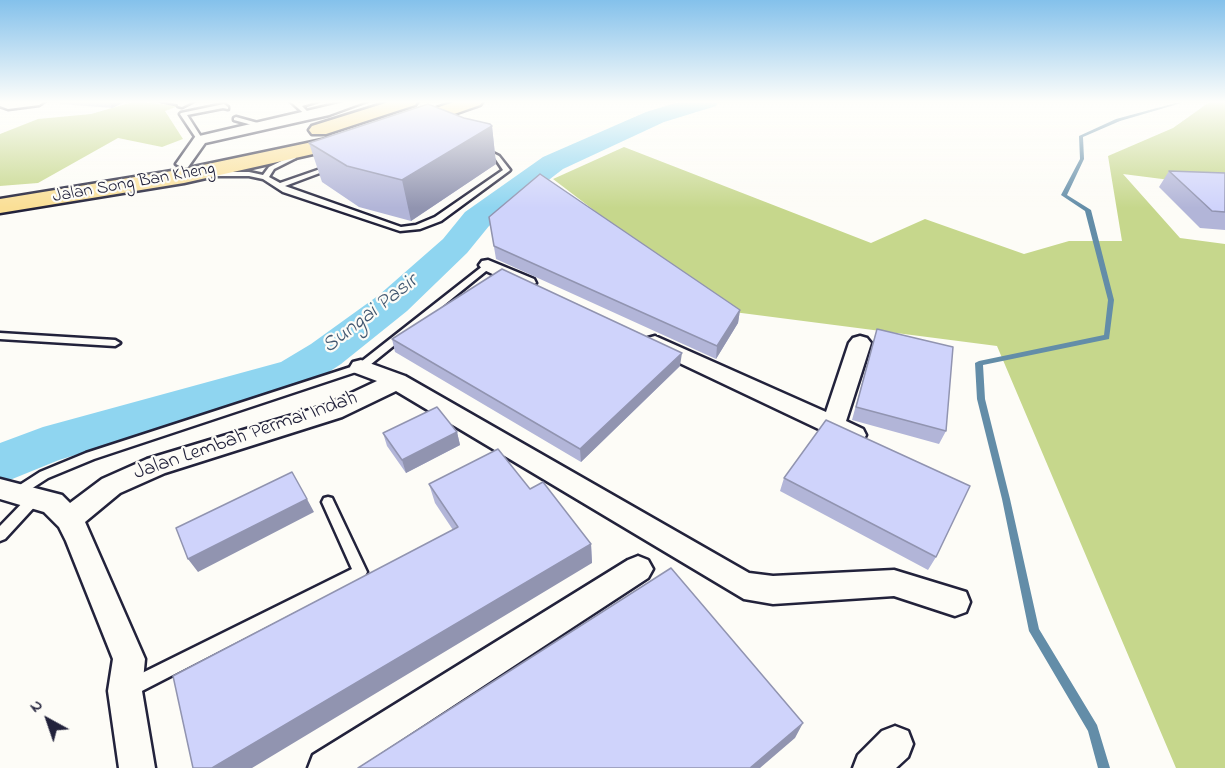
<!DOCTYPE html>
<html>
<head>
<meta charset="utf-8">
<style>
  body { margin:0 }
  #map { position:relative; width:1225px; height:768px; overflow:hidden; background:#fdfcf7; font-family:"Indie Flower",sans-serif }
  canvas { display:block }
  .north { position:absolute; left:18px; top:690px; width:60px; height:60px; -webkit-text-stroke:4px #fdfcf7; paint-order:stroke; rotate:320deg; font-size:16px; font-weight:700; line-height:24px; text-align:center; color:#22223b }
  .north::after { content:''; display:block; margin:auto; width:21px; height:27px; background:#22223b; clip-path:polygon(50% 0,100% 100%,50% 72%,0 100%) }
</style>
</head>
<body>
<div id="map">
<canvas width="1225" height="768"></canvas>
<div class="north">N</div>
</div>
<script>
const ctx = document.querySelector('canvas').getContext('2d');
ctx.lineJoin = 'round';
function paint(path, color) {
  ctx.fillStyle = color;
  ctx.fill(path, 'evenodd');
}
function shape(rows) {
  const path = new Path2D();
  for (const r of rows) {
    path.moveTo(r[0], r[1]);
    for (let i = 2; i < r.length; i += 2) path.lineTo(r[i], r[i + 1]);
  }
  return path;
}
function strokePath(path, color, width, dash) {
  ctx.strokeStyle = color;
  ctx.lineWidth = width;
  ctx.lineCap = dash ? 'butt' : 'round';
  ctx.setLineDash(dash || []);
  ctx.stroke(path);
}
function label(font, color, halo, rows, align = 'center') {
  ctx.font = font + ' "Indie Flower",sans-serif';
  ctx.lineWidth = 4.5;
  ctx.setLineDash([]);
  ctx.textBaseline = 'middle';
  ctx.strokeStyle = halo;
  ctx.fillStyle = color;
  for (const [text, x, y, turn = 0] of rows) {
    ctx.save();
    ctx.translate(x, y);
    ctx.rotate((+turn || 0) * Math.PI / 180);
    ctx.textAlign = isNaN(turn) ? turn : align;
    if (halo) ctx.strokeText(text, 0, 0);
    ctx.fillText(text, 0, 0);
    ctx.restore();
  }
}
paint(shape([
  [136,101,178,106,165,111,183,139,162,147,118,138,38,183,0,186,0,134,38,119,91,114],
  [1211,101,1225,101,1225,187,1123,174,1180,238,1225,244,1225,768,1176,768,997,346,726,311,553,179,624,147,871,243,925,219,1024,254,1069,241,1122,241,1108,156,1173,128]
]), '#c6d78c');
paint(shape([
  [1183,101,1188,101,1120,121,1083,137,1084,159,1067,195,1091,210,1114,300,1109,339,983,365,985,399,1010,499,1039,629,1097,725,1110,768,1098,768,1088,731,1029,631,1002,499,977,399,975,363,979,361,1104,335,1108,300,1085,211,1061,195,1080,159,1079,136,1116,119,1183,101]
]), '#638da8');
paint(shape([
  [682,101,719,101,716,106,664,122,563,169,489,226,467,253,407,311,341,364,312,383,59,460,0,484,0,443,43,427,281,362,311,344,379,295,443,239,465,212,543,157,646,112,682,101]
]), '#8fd5f0');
const service = shape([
  [161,101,176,101,185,103,182,105,161,101],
  [290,101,296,101,299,103,309,101,318,101,302,106,312,116,309,118,290,101],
  [224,104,228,107,228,109,223,108,187,115,203,140,198,141,180,114,181,113,224,104],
  [236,117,265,125,266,126,263,128,234,120,234,118,236,117],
  [481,149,485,149,499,156,510,170,509,171,441,221,420,229,400,231,283,192,263,179,249,176,211,176,208,174,211,172,249,172,263,175,269,167,292,156,296,156,296,158,274,169,269,177,280,183,329,166,333,166,333,168,285,186,401,227,416,225,435,217,503,170,495,158,481,151,481,149],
  [488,262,491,263,491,267,365,369,94,459,48,478,20,496,16,498,12,496,10,493,12,490,40,472,86,453,357,365,488,262],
  [0,333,115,340,120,343,115,346,0,339,0,333],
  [35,493,39,494,41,498,39,502,5,539,0,541,0,526,31,494,35,493],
  [328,497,332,498,367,572,365,576,136,694,130,696,124,694,122,688,124,682,352,569,322,502,324,498,328,497]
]);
const minor = shape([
  [0,101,45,101,39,105,8,109,0,106,0,101],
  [177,101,194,101,182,107,178,106,177,101],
  [349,101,367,101,329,115,205,143,188,167,183,168,176,164,195,137,349,101],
  [488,260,534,279,536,283,527,289,520,287,482,269,479,265,482,261,488,260],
  [655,336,826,412,849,343,853,338,860,336,867,338,871,343,846,421,863,429,866,435,863,441,854,444,825,432,648,348,644,343,648,338,655,336],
  [361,360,405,376,749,573,773,576,894,570,966,592,970,602,966,612,955,616,894,596,773,604,744,599,396,391,342,417,165,473,120,493,85,522,145,659,142,691,155,768,119,768,108,691,113,659,66,541,59,527,44,512,0,499,0,479,62,495,70,503,102,479,147,459,326,405,377,381,353,372,350,367,353,362,361,360],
  [638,556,648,560,653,569,648,578,358,768,308,768,313,755,628,560,638,556],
  [895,726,908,731,913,744,908,757,896,768,853,768,858,755,882,731,895,726]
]);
const primary = shape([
  [392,101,418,101,415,105,326,134,312,134,309,130,312,126,392,101],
  [457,101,483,101,480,105,411,129,397,129,394,125,397,121,457,101],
  [355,133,362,135,365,139,362,143,184,183,0,213,0,199,184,169,355,133]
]);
strokePath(service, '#22223b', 5);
strokePath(minor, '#22223b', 5);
strokePath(primary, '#22223b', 5);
paint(service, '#fdfcf7');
paint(minor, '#fdfcf7');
paint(primary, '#fadf96');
paint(shape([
  [57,101,127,101,112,108,61,104],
  [464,118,492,126,496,164,411,221,359,207,322,182,309,143],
  [1169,171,1225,173,1225,230,1200,228,1159,187],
  [489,217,740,310,738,323,716,359,496,259],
  [877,329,946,431,939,444,852,420,873,342],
  [392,339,680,366,581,462,395,352],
  [457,432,460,445,406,473,387,446,383,433],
  [784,478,936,557,928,570,780,491],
  [429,484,530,489,591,544,592,563,453,530,435,503]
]), '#b2b5d8');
paint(shape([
  [109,101,127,101,112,108],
  [492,126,496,164,411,221,402,180],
  [740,310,738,323,716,359,717,346],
  [682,353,680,366,581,462,580,449],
  [457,432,460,445,406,473,402,460],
  [307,499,314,512,198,572,188,559],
  [591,544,592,563,252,768,212,768],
  [803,723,795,738,760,768,750,768]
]), '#9194b0');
const building = shape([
  [428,104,464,118,490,124,492,126,402,180,347,166,309,143,428,104],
  [1169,171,1225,173,1225,212,1212,211,1169,171],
  [540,174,740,310,717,346,494,246,489,217,540,174],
  [502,269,682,353,580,449,392,339,502,269],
  [877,329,953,347,946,431,856,407,877,329],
  [437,407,457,432,402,460,383,433,437,407],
  [826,420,970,486,936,557,784,478,826,420],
  [498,449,530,489,543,482,591,544,212,768,193,768,173,676,458,527,429,484,498,449],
  [292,472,307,499,188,559,176,528,292,472],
  [671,568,803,723,750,768,358,768,671,568]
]);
paint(building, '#cfd3fb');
strokePath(building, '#9194b0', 1.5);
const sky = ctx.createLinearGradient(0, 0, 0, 208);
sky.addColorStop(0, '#84c1eb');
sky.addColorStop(0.49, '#fefefb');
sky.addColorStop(1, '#fefefb00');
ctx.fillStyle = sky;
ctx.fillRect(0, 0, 1225, 208);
label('18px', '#22223b', '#fdfcf7', [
  ["Jalan Song Ban Kheng",134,184,-10]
]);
label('21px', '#22223b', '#fdfcf7', [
  ["Jalan Lembah Permai Indah",246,437,-19]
]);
label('italic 22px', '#435871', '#fdfcf7', [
  ["Sungai Pasir",371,315,-38]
]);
</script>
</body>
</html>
